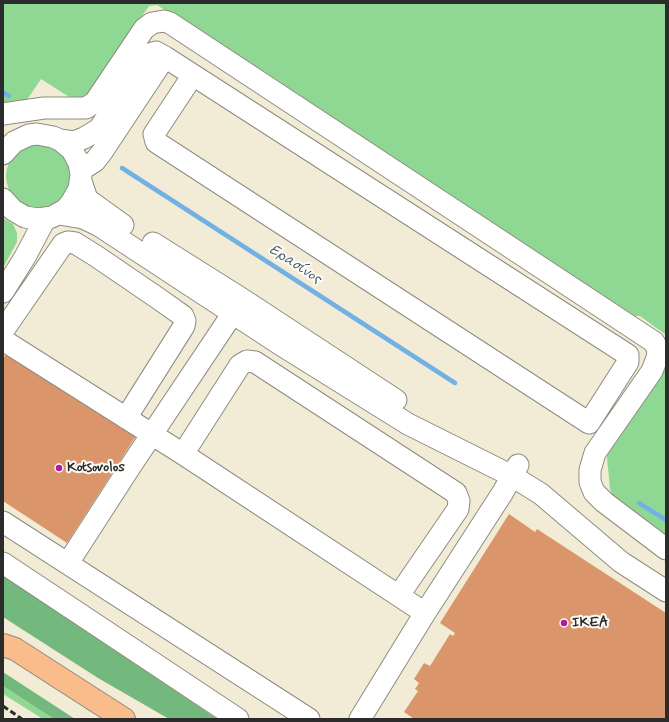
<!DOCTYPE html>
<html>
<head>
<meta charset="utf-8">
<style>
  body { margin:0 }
  #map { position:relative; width:669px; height:722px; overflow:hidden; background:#f2ecd6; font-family:Mynerve,sans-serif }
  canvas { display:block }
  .frame { position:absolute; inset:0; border:4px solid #2b2b2b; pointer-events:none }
</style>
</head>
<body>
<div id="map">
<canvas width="669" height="722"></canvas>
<div class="frame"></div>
</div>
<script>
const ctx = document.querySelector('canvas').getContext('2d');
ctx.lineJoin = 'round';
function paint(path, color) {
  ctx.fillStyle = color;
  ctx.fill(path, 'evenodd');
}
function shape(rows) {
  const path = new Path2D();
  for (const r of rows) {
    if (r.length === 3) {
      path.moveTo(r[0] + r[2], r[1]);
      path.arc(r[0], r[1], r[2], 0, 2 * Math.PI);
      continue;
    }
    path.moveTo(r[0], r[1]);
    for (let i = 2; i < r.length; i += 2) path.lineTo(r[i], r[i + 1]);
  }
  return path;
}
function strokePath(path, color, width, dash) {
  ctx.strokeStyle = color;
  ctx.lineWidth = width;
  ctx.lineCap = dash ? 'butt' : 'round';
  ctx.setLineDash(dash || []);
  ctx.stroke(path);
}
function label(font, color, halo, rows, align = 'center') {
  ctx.font = font + ' Mynerve,sans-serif';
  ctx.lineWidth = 4;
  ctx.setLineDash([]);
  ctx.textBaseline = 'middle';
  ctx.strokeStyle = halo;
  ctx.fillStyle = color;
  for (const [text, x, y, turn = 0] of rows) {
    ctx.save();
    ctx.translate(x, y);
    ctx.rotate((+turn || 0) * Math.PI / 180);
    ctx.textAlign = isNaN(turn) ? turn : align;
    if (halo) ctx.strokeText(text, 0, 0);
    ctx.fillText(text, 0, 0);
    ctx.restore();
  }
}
paint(shape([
  [3,3,666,3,666,335,640,316,627,316,157,5,149,6,95,86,82,100,74,100,41,79,25,103,3,106],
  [38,176,32],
  [3,218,13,224,17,233,17,242,3,268],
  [666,361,666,542,614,501,610,489,607,458,608,450],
  [3,686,54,719,43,719,3,694]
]), '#8fd893');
paint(shape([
  [3,573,130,660,217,719,169,719,98,678,3,617],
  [3,672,26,687,75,719,54,719,3,686]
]), '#73b87d');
strokePath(shape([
  [3,92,9,96],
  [122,168,455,383],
  [639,503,666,520]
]), '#73b1e5', 4.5);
paint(shape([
  [7,352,136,436,67,543,3,501,3,359],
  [509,514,535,532,537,529,666,613,666,719,414,719,404,712,418,691,415,689,419,683,414,679,424,663,430,666,450,634,453,636,455,633,440,623]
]), '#db956a');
const minor = shape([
  [3,114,44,108,86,108,95,102,144,29,152,23,164,21,170,23,654,342,658,350,657,358,652,371,595,453,590,470,590,482,594,492,604,502,666,549],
  [60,140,74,142,84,138,99,129,149,54,156,52,165,57,628,355,628,362,589,423,156,142,154,134,193,75],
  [3,154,14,142,29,135,37,134,53,137,60,140,72,150,79,163,81,175,79,189,71,203,66,209,52,217,38,219,25,217,13,210,3,199],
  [81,170,95,161,102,152,165,57],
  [81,181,87,199,123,225],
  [59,214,83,218,98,225,278,343,408,424,512,476,541,494,621,562,666,591],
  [153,243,242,299,396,400],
  [3,292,25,257,45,219],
  [3,331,63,244,68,242,75,243,96,256,159,299,183,316,185,321,184,326,126,418],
  [3,340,183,454,425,613],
  [183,454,240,365,247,361,255,362,456,493,459,501,458,509,399,595],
  [3,522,309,719],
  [3,563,238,719],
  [68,563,130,467,241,301],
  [360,719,425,613,503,492,518,465]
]);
const highway = shape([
  [3,645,15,649,124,719]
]);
strokePath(minor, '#8e8c80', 23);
strokePath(highway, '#8e8c80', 24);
strokePath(minor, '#fff', 21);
strokePath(highway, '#f9bc8a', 22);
strokePath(shape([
  [3,706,22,719]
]), '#2b2b2b', 3, [6, 3]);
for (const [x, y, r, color] of [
  [59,468,4,"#b5179e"],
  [564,623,4,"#b5179e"]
]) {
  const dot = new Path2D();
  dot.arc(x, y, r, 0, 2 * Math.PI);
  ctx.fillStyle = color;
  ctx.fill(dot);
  strokePath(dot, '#fdfcf7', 1.5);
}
label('bold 14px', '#2b2b2b', '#fdfcf7', [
  ["Kotsovolos",67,468],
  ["IKEA",572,623]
], 'left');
label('italic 15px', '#445a6c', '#fdfcf7', [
  ["Ερασίνος",295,265,33]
]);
</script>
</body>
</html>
